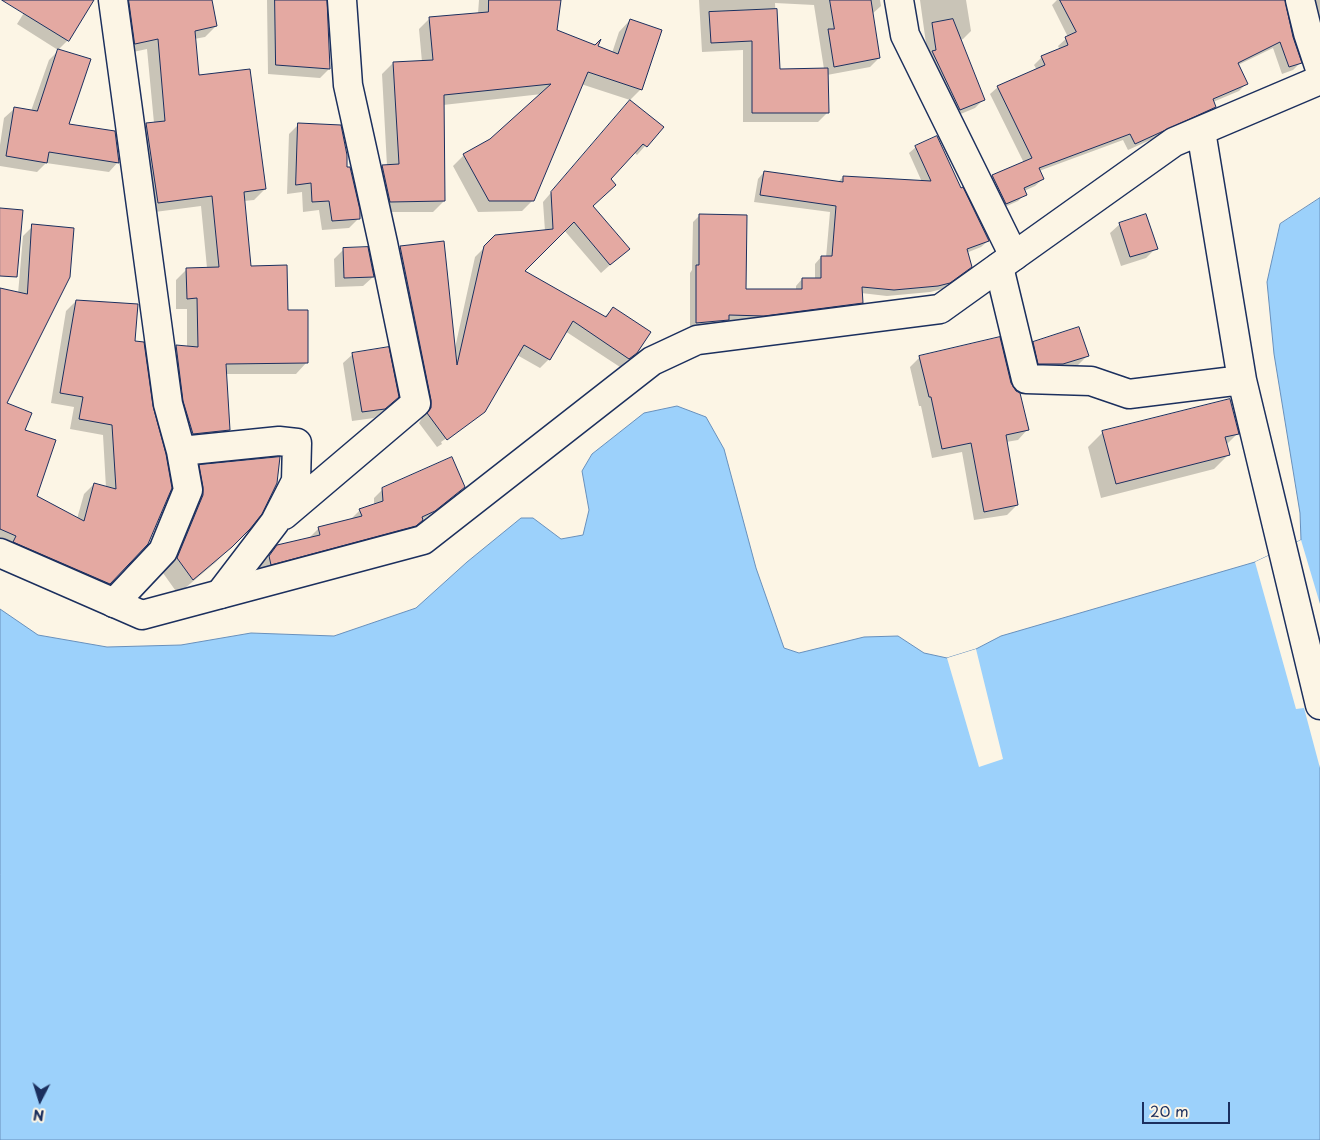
<!DOCTYPE html>
<html>
<head>
<meta charset="utf-8">
<style>
	body { margin:0 }
	#map { position:relative; width:1320px; height:1140px; overflow:hidden; background:#fcf5e5; font-family:"Playpen Sans",sans-serif }
	canvas { display:block }
	.north { position:absolute; left:15px; top:1075px; width:50px; height:50px; -webkit-text-stroke:4px #fcf5e5; paint-order:stroke; rotate:185deg; font-size:14px; font-weight:700; line-height:20px; text-align:center; color:#1b2f5e }
	.north::after { content:''; display:block; margin:auto; width:18px; height:22px; background:#1b2f5e; clip-path:polygon(50% 0,100% 100%,50% 72%,0 100%) }
	.scale { position:absolute; left:1142px; top:1102px; width:88px; height:22px; box-sizing:border-box; border:2px solid #1b2f5e; border-top:0; padding-left:6px; font-size:15px; line-height:18px; white-space:nowrap; color:#1b2f5e; -webkit-text-stroke:4px #fcf5e5; paint-order:stroke }
</style>
</head>
<body>
<div id="map">
<canvas width="1320" height="1140"></canvas>
<div class="north">N</div>
<div class="scale">20 m</div>
</div>
<script>
const c = document.querySelector('canvas').getContext('2d');
c.lineJoin = 'round';
function fillPath(path, color) {
  c.fillStyle = color;
  c.fill(path, 'evenodd');
}
function trace(path, color, width, dash) {
  c.strokeStyle = color;
  c.lineWidth = width;
  c.lineCap = dash ? 'butt' : 'round';
  c.setLineDash(dash || []);
  c.stroke(path);
}
const water = new Path2D(`
	M1320 198V1140H0V609L38 635 107 647 181 645 251 633 334 636 416 608 467 562 521 518H533L561 539 583 535 589 510 582 471 592 454 644 413 677 406 706 417 724 449 756 568 784 648 799 653 864 637 898 636 924 653 947 658 976 649 1001 636 1255 562 1301 540 1300 513 1274 354 1267 282 1280 224Z`);
fillPath(water, '#9cd1fb');
trace(water, '#6890bc', 1);
fillPath(new Path2D(`
	M1301 540 1320 604V768L1304 708 1296 709 1255 562Z
	M976 649 1003 759 979 767 947 658Z`), '#fcf5e5');
fillPath(new Path2D(`
	M32 0H77L68 40 58 50 17 24Z
	M142 0H211L216 26 205 37 194 39 198 76 265 189 254 200 244 201 250 267 287 311 307 362 296 374H226L229 430 218 441 182 445 165 357 176 346 187 347V309H176V280L187 269 207 268 201 206 147 213 135 135 146 124 154 123 147 49 124 54 118 14 130 3Z
	M267 0H325L329 69 320 78 268 74Z
	M479 0H560L556 30 612 53 619 32 630 20 641 89 630 100 581 84 533 200 522 211 478 212 453 166 464 155 491 140 542 94 443 105 444 201 433 212H379L371 177 382 166H387L382 74 393 63 422 62 419 29 430 18 478 14Z
	M699 0H880L881 6 872 14 879 58 870 67 827 75V113L818 122H743V50L702 52ZM775 3 814 5 824 69 779 70Z
	M920 0H966L971 31 963 39 960 40 983 100 975 108 951 118 928 58Z
	M1057 0H1284L1300 63 1293 70 1282 74 1273 48 1238 65 1246 84 1239 91 1213 102 1215 107 1208 114 1128 150 1123 140 1039 171 1043 179 1035 186 1024 191 1025 194 1018 201 998 210 985 183 992 176 1024 163 990 94 998 87 1037 70 1034 65 1042 57 1060 50 1058 46 1068 37 1052 5Z
	M1306 0H1320V47Z
	M59 50 68 125 118 162 109 172 46 163 37 172 0 166V145L4 118 14 109 31 111 49 60Z
	M630 101 662 127 637 155 634 152 609 179 592 206 619 257 601 273 564 230 523 271 604 317 613 309 636 352 620 367 565 331 549 359 540 368 517 355 479 415 441 442 442 444 437 447 419 423 422 418 423 409 391 256 400 247 443 242 455 348 475 257 495 237 545 231 543 202Z
	M299 124 346 168 359 218 349 228 322 230 319 210 303 212 302 192 287 194 289 134Z
	M916 147 960 189 988 241 981 247 966 253 970 267 963 274 942 289 930 292 887 296 861 293V303L855 309 756 322 726 321 721 326 690 329V273L692 270 693 222 700 215 745 290 796 291V286L802 279H815V264L821 257 826 258 830 212 754 202 758 179 764 172 838 182 843 177 922 182 909 153Z
	M1120 224 1156 248 1146 258 1121 266 1110 233Z
	M33 226 72 229 5 404 24 431 35 496 77 519 84 494 94 484 106 488 103 435 70 429 74 407 51 403 66 311 76 301 136 305 109 583 99 593 0 543V289L18 294 23 236Z
	M344 249 373 277 363 286 335 287 334 259Z
	M1034 343 1087 356 1078 365 1052 374 1029 373 1024 353Z
	M353 354 388 407 374 418 352 421 343 363Z
	M920 357 1010 383 1015 392 1027 430 1018 440 1006 442 1017 505 1007 515 974 520 962 452 932 458 921 406H919L910 367Z
	M1103 432 1237 434 1226 445 1229 454 1214 469 1101 498 1088 447Z
	M200 466 249 528 216 562 178 594 163 573 189 511 185 481Z
	M464 487 454 496 420 522 412 529 262 573 260 566 278 546 310 539V537L319 528 351 519 360 510 374 506V498L383 489Z`), '#0003');
const building = new Path2D(`
	M2 0H94L69 41Z
	M129 0H212L217 26 195 31 199 75 250 69 266 189 244 192 251 266 287 265 288 310H308V363L226 364 230 430 193 434 183 401 176 345 198 347 197 298 187 299 186 268 219 267 212 196 158 203 146 123 165 121 158 39 135 44Z
	M275 0H327L330 69 276 65Z
	M489 0H561L557 30 595 45 601 39 598 46 618 54 630 19 662 30 642 90 588 72 534 201H489L463 154 490 139 551 84 444 95 445 201 390 202 382 165 399 164 393 62 433 60 429 17 488 12Z
	M830 0H871L880 58 834 67 828 29H834Z
	M1060 0H1285L1293 37 1302 63 1289 67 1280 42 1238 63 1248 84 1213 99 1216 107 1135 144 1130 134 1039 168 1044 179 1024 188 1027 195 1006 204 992 175 1032 158 997 86 1045 65 1041 56 1068 45 1065 37 1076 32Z
	M777 9 780 69 828 68 829 113H752V41L711 43 709 12Z
	M953 19 985 100 960 110 932 51 936 50 932 23Z
	M58 49 91 59 69 124 115 131 119 163 49 152 47 163 6 156 14 107 37 111Z
	M630 100 664 127 647 147 643 144 611 179 616 185 593 206 630 249 610 265 574 222 525 271 606 317 613 307 651 332 637 353 629 359 573 321 550 360 524 345 485 412 447 440 427 413 431 408V400L400 246 444 241 457 365 484 246 495 235 553 229 551 192Z
	M298 123 341 125 347 155V167H350L360 210V219L332 221 329 201 312 202 311 183 296 185Z
	M937 136 961 188 963 187 989 241 967 249 972 267 950 283 938 286 894 290 862 287 863 303 764 316 729 315V320L696 323V265H699V214L747 215 746 289H802V278H821V256H832L836 206 760 195 764 171 843 182V176L931 181 915 146Z
	M0 208 23 210 17 277 0 276Z
	M1146 214 1158 249 1130 257 1119 223Z
	M32 224 74 228 70 277 7 403 32 413 25 430 56 440 37 496 84 521 94 483 116 489 112 425 79 419 83 397 60 393 76 300 138 304 135 341 144 342 153 406 166 454 172 488 148 544 110 584 13 542 16 536 0 529V288L27 294Z
	M368 247 374 277 344 278 343 248Z
	M1079 327 1089 356 1063 364H1038L1033 342Z
	M1000 337 1011 383 1016 391 1020 393 1029 430 1006 435 1018 505 984 512 971 443 942 449 931 397H929L919 356Z
	M389 347 399 397 385 409 362 412 352 353Z
	M1230 399 1239 434 1225 437 1230 455 1116 484 1102 431Z
	M280 457 277 483 262 514 250 529 232 547 193 580 177 558 203 495V487L199 465Z
	M452 457 465 487 435 511 422 517 423 520 416 526 271 565 269 556 277 545 320 535 318 527 362 516 359 509 383 501 382 488Z`);
fillPath(building, '#e4a9a2');
trace(building, '#1b2f5e', 1);
const street = new Path2D(`
	M113 0 168 404 181 451 279 441 297 443 296 481 275 522 220 594
	M1300 0 1308 33 1320 69
	M1014 256 1174 142 1320 80
	M999 267 1026 379 1091 381 1129 394 1242 380 1201 131
	M1242 380 1320 705
	M284 515 416 403 383 243 348 85 342 0
	M114 603 163 551 188 490 181 451`);
const secondary = new Path2D(`
	M0 553 142 615 423 540 652 361 697 340 940 309 1014 256 905 35 899 0`);
trace(street, '#1b2f5e', 31);
trace(secondary, '#1b2f5e', 31);
trace(street, '#fcf5e5', 28);
trace(secondary, '#fcf5e5', 28);
</script>
</body>
</html>
